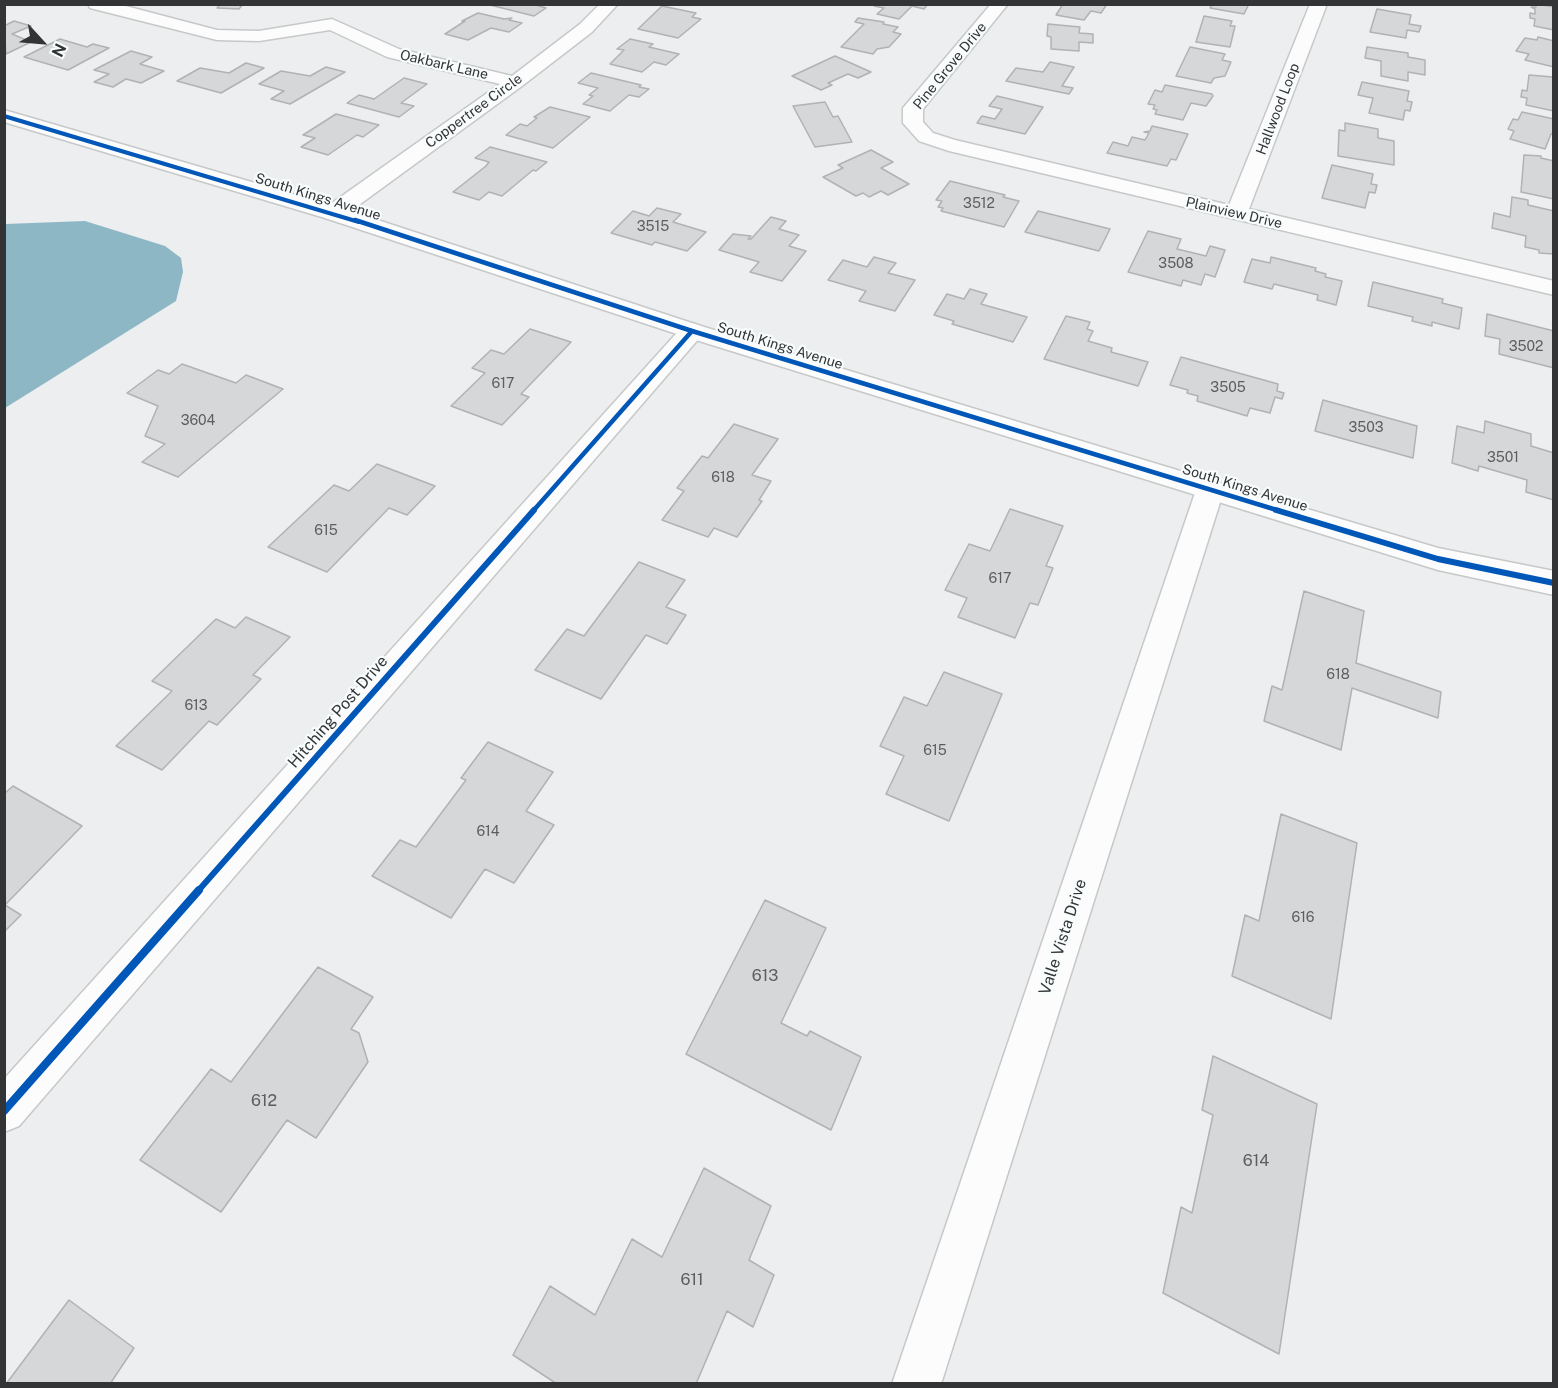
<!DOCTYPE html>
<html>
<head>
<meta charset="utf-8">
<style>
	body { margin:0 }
	#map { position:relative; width:1558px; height:1388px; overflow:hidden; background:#eceeef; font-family:"Public Sans",sans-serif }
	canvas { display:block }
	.frame { position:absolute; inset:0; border:6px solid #333435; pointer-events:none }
	.north { position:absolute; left:12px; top:12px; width:60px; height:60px; -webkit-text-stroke:4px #f8fcfd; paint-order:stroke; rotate:116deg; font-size:16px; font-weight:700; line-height:24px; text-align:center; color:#333435 }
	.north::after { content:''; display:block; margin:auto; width:21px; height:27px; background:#333435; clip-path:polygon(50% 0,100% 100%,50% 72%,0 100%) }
</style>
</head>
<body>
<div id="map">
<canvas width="1558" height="1388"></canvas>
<div class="frame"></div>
<div class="north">N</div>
</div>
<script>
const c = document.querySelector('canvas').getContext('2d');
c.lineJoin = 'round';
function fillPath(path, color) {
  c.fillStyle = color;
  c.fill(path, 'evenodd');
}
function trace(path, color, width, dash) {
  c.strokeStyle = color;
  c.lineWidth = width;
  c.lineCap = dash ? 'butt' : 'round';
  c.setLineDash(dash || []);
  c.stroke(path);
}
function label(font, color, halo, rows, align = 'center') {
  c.font = font + ' "Public Sans",sans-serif';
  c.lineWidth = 4.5;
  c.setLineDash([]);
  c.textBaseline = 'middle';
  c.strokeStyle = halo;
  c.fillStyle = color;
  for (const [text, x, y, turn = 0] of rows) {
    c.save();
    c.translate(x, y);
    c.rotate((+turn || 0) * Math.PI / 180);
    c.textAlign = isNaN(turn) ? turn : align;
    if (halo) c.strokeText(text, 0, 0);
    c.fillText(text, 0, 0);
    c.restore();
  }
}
fillPath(new Path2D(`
	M85 221 165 246 181 258 183 272 176 301 5 408V224Z`), '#8eb7c6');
const building = new Path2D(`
	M221 4H243L239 9 217 8Z
	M486 4H532L546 8 534 16Z
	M875 4H928L924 9 912 6 899 19 877 14 884 8 874 6Z
	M1063 4H1107L1101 13 1091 11 1084 20 1056 15Z
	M1212 4H1249L1244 14 1210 8Z
	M1536 4 1554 7V30L1534 26 1535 19 1530 18V13L1535 14V9L1531 7H1536Z
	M662 6 696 13 692 17 701 19 678 38 638 29Z
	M1377 9 1411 15 1409 24 1421 26 1419 32 1407 30 1406 38 1370 32Z
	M478 13 504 19 512 18 509 20 522 23 509 32 491 28 468 40 445 34 465 21H462Z
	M1204 16 1232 21 1230 26H1235L1230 47 1196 42Z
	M858 18 884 22 883 24 898 27 893 32 901 34 889 47 877 49 873 54 841 47 864 24 855 22Z
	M14 21 31 26 12 34 31 42 6 54 4 26Z
	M1048 24 1080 27 1079 33 1093 34V43L1079 42V51L1051 49V37L1047 36Z
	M1538 37 1554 41V67L1525 60 1529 54 1516 51 1525 38 1537 40Z
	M60 39 87 47 93 44 109 48 68 70 24 57Z
	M630 39 653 44 649 47 679 54 666 65 654 62 642 72 610 64 624 50 617 49Z
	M1190 47 1225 54 1222 60 1231 62 1225 76 1214 78 1211 83 1176 76Z
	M1367 47 1408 53V57L1425 60V75L1408 72V81L1381 76V61L1365 58Z
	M131 51 152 57 140 64 164 71 141 83 126 79 113 87 94 82 109 74 94 70Z
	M835 56 871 72 858 78 848 74 828 83 832 85 821 90 792 76Z
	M1050 62 1074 67 1062 86 1073 88 1069 94 1006 81 1016 68 1043 72Z
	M246 63 264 68 221 93 177 81 200 68 229 73Z
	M326 67 345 72 290 104 271 99 284 91 259 84 281 71 310 76Z
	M591 73 641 85 639 87 649 89 639 97 629 95 610 111 583 104 593 96 589 95 598 88 578 83Z
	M1529 75 1553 77 1554 111 1526 105 1527 98 1521 97 1522 90 1527 91Z
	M404 78 427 84 401 103 414 106 399 117 347 103 359 95 374 99Z
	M1362 82 1409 91 1407 101 1412 102 1410 111 1405 110 1403 120 1369 113 1373 98 1358 95Z
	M1165 85 1212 94 1213 96 1206 106 1191 103 1183 120 1155 114 1157 110 1153 109 1155 105 1148 104 1155 90 1162 92Z
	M997 96 1043 107 1025 134 977 123 982 116 995 119 1002 109 989 106Z
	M825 102 833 117 838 116 852 142 815 147 793 106Z
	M550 107 590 117 553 148 506 135 520 124 527 126 537 118 534 117Z
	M1522 112 1554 119V134H1551L1545 149 1510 139 1514 131 1508 129 1513 119 1518 120Z
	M336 114 379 125 363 137 357 135 328 155 301 147 315 138 303 135Z
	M1345 123 1378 129V138L1394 141V165L1338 156 1339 130 1345 131Z
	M1152 126 1188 134 1176 160 1171 159 1167 166 1107 153 1113 142 1128 146 1132 137 1145 140 1149 133 1144 132 1150 131Z
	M490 147 547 162 536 171 533 170 502 196 489 192 479 200 453 192 486 166 489 162 475 158Z
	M871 150 893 162 881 168 909 184 888 195 881 191 869 197 863 193 856 196 823 177 843 168 838 165Z
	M1524 155 1541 156V158L1554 161V199L1521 192Z
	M1332 165 1373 174 1371 184 1377 185 1375 193 1369 192 1365 208 1322 198Z
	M950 181 1005 195 1003 197 1019 201 1004 227 941 211 943 208 938 207 942 201 936 200Z
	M1512 197 1528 200V205L1554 211V254L1539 253V250L1525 247 1526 236 1492 228 1494 213 1510 217Z
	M657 208 681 214 673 222 706 232 687 251 655 242 652 245 611 233 633 211 649 216Z
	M1038 211 1110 229 1099 251 1025 232Z
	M771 217 786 221 779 229 799 235 789 246 806 251 782 281 750 272 759 262 719 250 733 234 751 236 748 239H751Z
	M1148 231 1181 239 1177 249 1206 256 1210 246 1225 250 1215 277 1205 274 1201 285 1183 280 1181 286 1128 272Z
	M874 257 896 263 888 273 915 280 895 311 859 301 866 291 828 280 843 260 867 267Z
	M1271 257 1316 268 1315 271 1326 274 1325 277 1342 281 1336 305 1317 300 1318 295 1274 284 1272 289 1244 282 1252 259 1270 263Z
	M1373 282 1443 299 1442 303 1462 308 1459 329 1432 322V326L1412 321 1413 317 1368 306Z
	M970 289 987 294 981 304 1027 317 1013 342 952 324 954 321 934 315 947 294 964 299Z
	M1487 314 1554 331V368L1499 354 1500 339 1485 336Z
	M1066 316 1090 322 1087 329 1093 331 1088 341 1112 348 1111 352 1148 362 1138 386 1044 359Z
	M530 329 571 342 521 394 529 397 502 425 451 406 485 373 472 368 491 350 504 354Z
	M1181 357 1278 384 1277 391 1284 393 1282 399 1275 397 1270 413 1250 408 1247 416 1197 401 1198 396 1187 393 1188 390 1170 385Z
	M182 364 236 383 246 375 283 389 178 477 142 462 165 444 145 436 158 406 127 393 158 370 169 374Z
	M1323 400 1417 426 1413 458 1315 431Z
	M1485 421 1531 434V446L1554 453V500L1526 492 1527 480 1479 466 1478 471 1452 463 1457 426 1484 433Z
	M734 424 778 439 752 475 771 481 759 500 762 501 737 537 714 528 708 537 662 520 684 491 677 488 702 456 708 458Z
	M377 464 435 486 407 515 389 508 327 572 268 547 334 485 349 491Z
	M1010 509 1063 526 1046 566 1053 568 1038 605 1030 603 1015 638 958 617 967 598 945 590 969 544 990 551Z
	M639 562 685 580 666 607 686 615 667 644 646 635 601 699 535 670 567 629 584 636Z
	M1304 591 1364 611 1356 663 1441 692 1438 718 1352 688 1341 750 1264 721 1272 686 1282 690Z
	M246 617 290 637 253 675 261 679 217 725 209 721 162 770 116 746 172 691 152 681 216 619 235 628Z
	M944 672 1002 694 949 821 886 794 904 756 880 746 904 697 927 706Z
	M488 742 553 772 526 811 554 825 514 883 485 869 451 918 372 876 400 840 416 847 466 780 461 778Z
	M13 786 82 826 5 905 21 915 4 932V794Z
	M1281 814 1357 843 1331 1019 1232 976 1245 915 1259 921Z
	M765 900 826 928 781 1023 807 1036 810 1031 861 1057 831 1130 686 1054Z
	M318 967 373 997 351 1029 359 1033 368 1062 316 1138 287 1120 221 1212 140 1160 211 1069 231 1082Z
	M1213 1056 1317 1104 1279 1354 1163 1293 1181 1207 1192 1213 1213 1115 1202 1110Z
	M704 1168 771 1206 749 1260 774 1275 753 1327 727 1311 696 1384H557L513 1355 550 1286 595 1315 632 1239 662 1257Z
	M69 1300 134 1348 110 1384H6Z`);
fillPath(building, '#d6d7d8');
trace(building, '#b1b2b2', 1.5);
const street = new Path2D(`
	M88 4H118L217 30 259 31 332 19 399 49 512 76 580 24 600 4H618L592 32 522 86 341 218 333 220 325 218 322 213 325 208 500 84 387 57 330 30 259 41 217 40 90 8Z
	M991 4H1008L923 109V122L933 133 955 140 1229 205 1310 4H1327L1249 209 1554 281V295L949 151 919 141 903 123V108Z
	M692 323 701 326 704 331 701 336 19 1126 4 1132V1079L683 326Z
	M1210 480 1220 483 1224 490 941 1384H892L1196 490 1200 483Z`);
const secondary = new Path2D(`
	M4 110 341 208 701 326 1220 483 1438 548 1554 571V595L1438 570 683 336 325 218 4 122Z`);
trace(street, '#c7c8c8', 3);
trace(secondary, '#c7c8c8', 3);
fillPath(street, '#fcfcfd');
fillPath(secondary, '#fcfcfd');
trace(new Path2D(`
	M4 116 359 222`), '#0057b8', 4);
trace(new Path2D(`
	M355 220 692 331 1280 511
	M533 511 692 331`), '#0057b8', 4.5);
trace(new Path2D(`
	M1276 510 1438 559 1554 583
	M198 891 534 510`), '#0057b8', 6);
trace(new Path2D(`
	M4 1111 199 890`), '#0057b8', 8);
label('14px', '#333435', '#f8fcfd', [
	["Oakbark Lane",444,65,13],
	["Pine Grove Drive",950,66,-51],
	["Hallwood Loop",1278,109,-69],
	["Coppertree Circle",474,111,-36],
	["South Kings Avenue",318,197,17],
	["Plainview Drive",1234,213,13],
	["South Kings Avenue",780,346,17],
	["South Kings Avenue",1245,488,17]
]);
label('14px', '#5c5d5e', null, [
	["3512",979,204],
	["3515",653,227],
	["3508",1176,264],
	["3502",1526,347],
	["617",503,384],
	["3505",1228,388],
	["3604",198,421],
	["3503",1366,428],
	["3501",1503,458],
	["618",723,478],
	["615",326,531],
	["617",1000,579],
	["618",1338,675],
	["613",196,706],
	["615",935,751],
	["614",488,832],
	["616",1303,918]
]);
label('16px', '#333435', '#f8fcfd', [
	["Hitching Post Drive",338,712,-49],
	["Valle Vista Drive",1063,937,-72]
]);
label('16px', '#5c5d5e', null, [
	["613",765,976],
	["612",264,1101],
	["614",1256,1161],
	["611",692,1280]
]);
</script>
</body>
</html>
